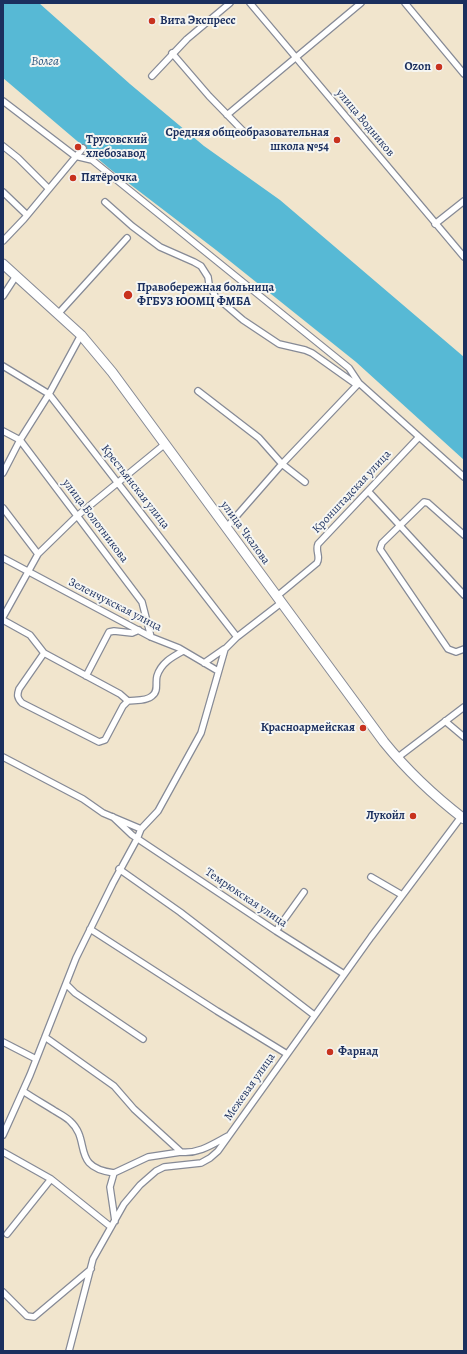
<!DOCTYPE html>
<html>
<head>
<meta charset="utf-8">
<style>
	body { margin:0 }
	#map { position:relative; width:467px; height:1354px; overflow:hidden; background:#f1e5cd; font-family:Alegreya,serif }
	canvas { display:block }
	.frame { position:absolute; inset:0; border:4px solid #1b2f5e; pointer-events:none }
</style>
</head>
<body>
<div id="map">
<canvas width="467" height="1354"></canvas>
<div class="frame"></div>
</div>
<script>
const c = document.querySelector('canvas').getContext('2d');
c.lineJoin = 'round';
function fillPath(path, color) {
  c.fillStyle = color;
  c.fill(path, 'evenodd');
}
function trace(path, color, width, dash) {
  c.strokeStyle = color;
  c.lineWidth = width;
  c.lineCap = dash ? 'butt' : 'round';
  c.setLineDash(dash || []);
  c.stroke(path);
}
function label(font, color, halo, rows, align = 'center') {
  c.font = font + ' Alegreya,serif';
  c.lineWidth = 4;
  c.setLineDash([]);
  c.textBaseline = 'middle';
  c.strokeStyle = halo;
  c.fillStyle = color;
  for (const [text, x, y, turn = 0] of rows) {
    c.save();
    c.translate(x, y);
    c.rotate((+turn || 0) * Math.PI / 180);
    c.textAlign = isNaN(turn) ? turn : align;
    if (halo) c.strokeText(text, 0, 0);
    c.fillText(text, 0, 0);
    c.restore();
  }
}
fillPath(new Path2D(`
	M3 3H39L130 84 204 146 280 200 464 357V460L356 362 216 250 110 169 3 78Z`), '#57b9d5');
const minor = new Path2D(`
	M250 3 464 257
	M405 3 464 74
	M172 53 209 96 245 133
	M152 76 187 39 230 3
	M3 101 75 156 92 160 349 368 359 383 464 477
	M227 115 361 3
	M3 146 18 158 49 189
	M3 192 27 215
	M105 202 132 226 160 247 194 262 201 266 208 277 209 284 215 296 243 320 279 344 305 350 312 353 357 385
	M435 224 464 201
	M3 241 24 219 83 148
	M3 296 16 276
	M58 314 127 238
	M3 366 49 394 237 637
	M198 391 259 438 282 464 305 482
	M3 431 20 440 142 602 151 637
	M3 473 20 440 49 394 81 335
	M368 491 464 595
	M3 508 38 554
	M226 528 282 464 359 383
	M464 535 428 503 424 502 382 543 380 549 448 649 456 652 464 649
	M3 558 151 637 179 648 218 671
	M276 597 317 563C321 557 315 551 318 544L419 437
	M3 617 38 554 77 516 165 444
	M3 620 30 635 44 653 120 694 128 701
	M44 653 19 689C17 695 17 698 22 703L99 742 105 740 123 706 128 701C135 700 147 701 152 696 159 691 155 683 157 676 161 663 172 657 183 651
	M204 663 224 649
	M86 676 109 632 114 631 132 633 139 630
	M445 721 464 737
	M3 757 83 799 103 813 141 829
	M397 758 464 707
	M113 817 132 835 276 931 344 974
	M119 869 180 912 314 1015
	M371 877 402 895
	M90 929 217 1011 287 1054
	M276 931 304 892
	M66 984 75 993 143 1039
	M45 1037 114 1086 134 1109 181 1152C199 1154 213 1144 228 1136
	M3 1042 36 1059
	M23 1091C33 1098 44 1104 55 1111 60 1114 66 1117 70 1121 92 1141 70 1167 114 1173L110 1187 115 1221
	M3 1135 30 1075 76 958 113 883 137 839 141 829 158 811 201 733 225 649 237 637 281 603
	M3 1152 51 1179 111 1227
	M114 1173 148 1157 181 1152
	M7 1234 51 1179
	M3 1292 27 1316 34 1317 91 1269
	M69 1351 93 1259 124 1204 140 1185 156 1171 164 1167 201 1163 210 1158 218 1151 371 937 461 817`);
const primary = new Path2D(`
	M3 264 81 335 112 372 384 742C409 773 433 795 464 819`);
trace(minor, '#868a96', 8);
trace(primary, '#868a96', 11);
trace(minor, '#fff', 5.5);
trace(primary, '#fff', 9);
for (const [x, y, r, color] of [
	[152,21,4,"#c8321e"],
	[439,67,4,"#c8321e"],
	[337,140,4,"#c8321e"],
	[78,147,4,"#c8321e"],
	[73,178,4,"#c8321e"],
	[128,295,5,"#c8321e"],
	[363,728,4,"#c8321e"],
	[413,816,4,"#c8321e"],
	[330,1052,4,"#c8321e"]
]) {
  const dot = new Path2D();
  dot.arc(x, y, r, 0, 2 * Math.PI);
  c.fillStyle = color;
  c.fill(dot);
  trace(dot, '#f6f6f2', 1.5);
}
label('bold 12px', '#1b2f5e', '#f6f6f2', [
	["Вита Экспресс",160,21],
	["Ozon",431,67,"right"],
	["Средняя общеобразовательная",329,133,"right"],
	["школа №54",329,147,"right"],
	["Трусовский",86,140],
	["хлебозавод",86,154],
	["Пятёрочка",81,178],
	["Правобережная больница",137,288],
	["ФГБУЗ ЮОМЦ ФМБА",137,302],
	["Красноармейская",355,728,"right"],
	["Лукойл",405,816,"right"],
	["Фарнад",338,1052]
], 'left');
label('12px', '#1b2f5e', '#f6f6f2', [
	["улица Водников",365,123,50],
	["Крестьянская улица",135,487,52],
	["Кронштадская улица",352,492,-47],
	["улица Болотникова",95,521,53],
	["улица Чкалова",245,533,54],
	["Зеленчукская улица",115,605,27],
	["Темрюкская улица",246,898,34],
	["Межевая улица",250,1087,-55]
]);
label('italic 13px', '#2d5882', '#f6f6f2', [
	["Волга",45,62]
]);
</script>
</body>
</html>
